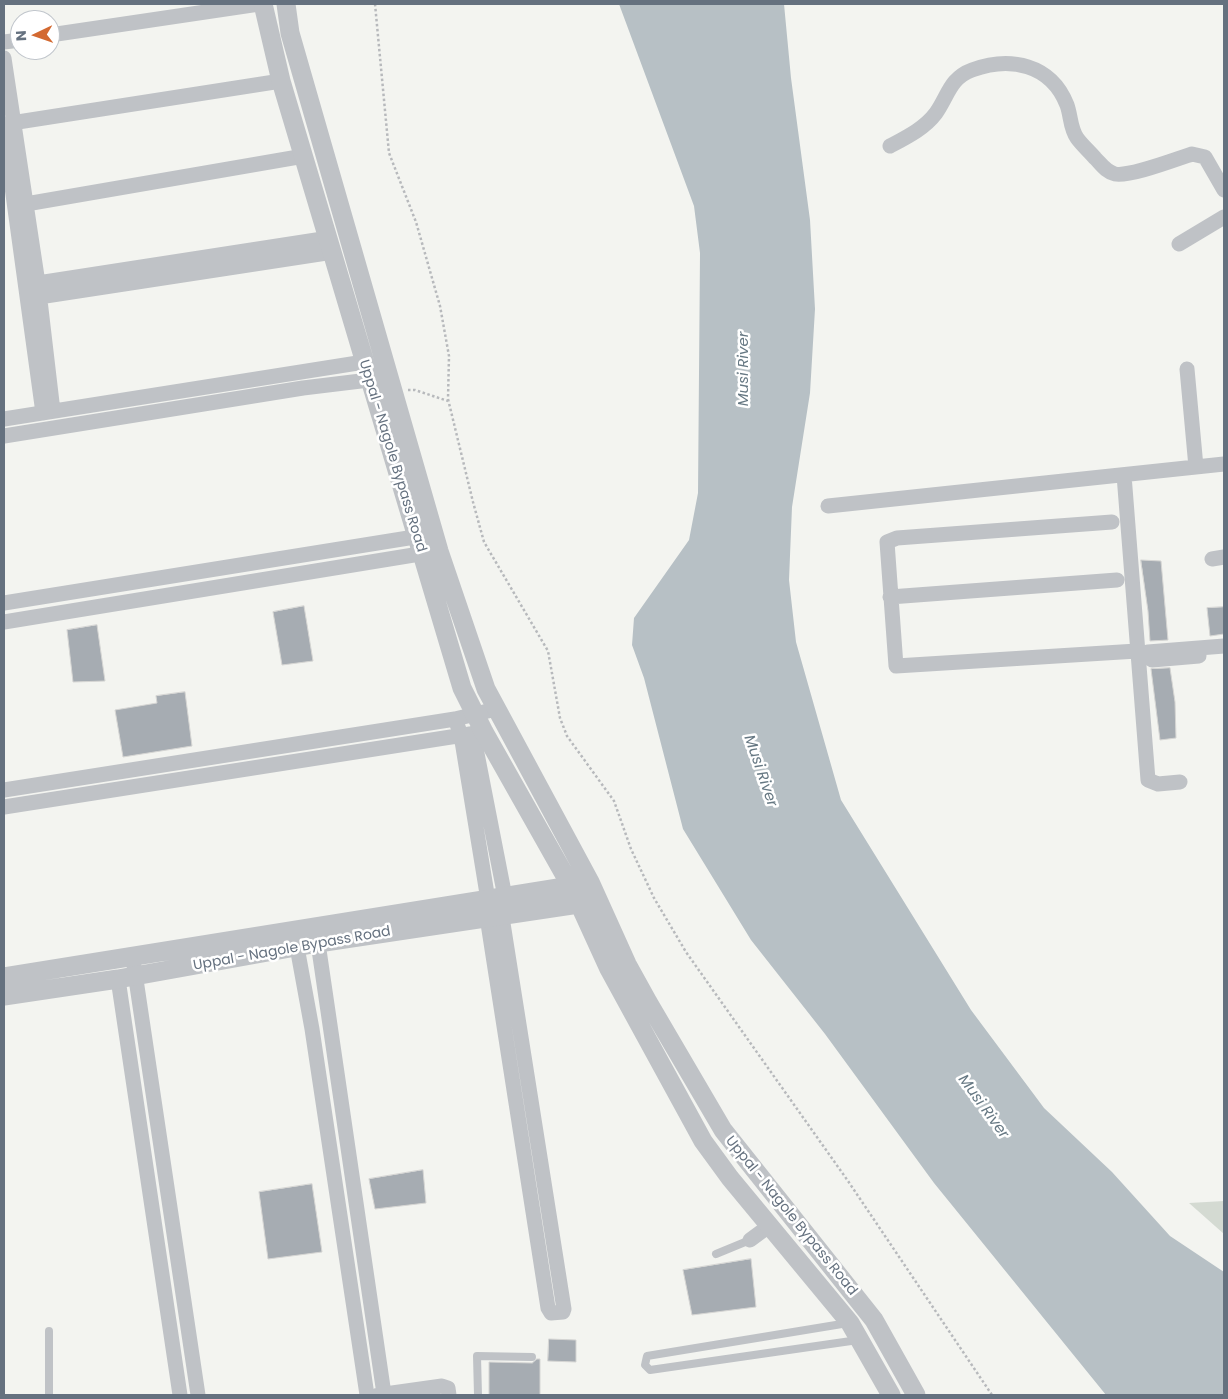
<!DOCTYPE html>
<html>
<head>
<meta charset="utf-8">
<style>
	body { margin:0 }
	#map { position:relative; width:1228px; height:1399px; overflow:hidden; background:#f3f4f0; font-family:Poppins,sans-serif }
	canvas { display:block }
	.frame { position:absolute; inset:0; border:5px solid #65717f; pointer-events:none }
	.north { position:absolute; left:10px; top:10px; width:50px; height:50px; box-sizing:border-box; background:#fff; border:1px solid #c1c6cc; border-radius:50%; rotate:267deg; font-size:14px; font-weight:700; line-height:20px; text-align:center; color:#65717f }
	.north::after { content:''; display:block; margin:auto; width:18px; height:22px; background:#d36931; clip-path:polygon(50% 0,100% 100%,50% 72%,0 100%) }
</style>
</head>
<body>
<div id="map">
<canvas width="1228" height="1399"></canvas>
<div class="frame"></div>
<div class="north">N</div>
</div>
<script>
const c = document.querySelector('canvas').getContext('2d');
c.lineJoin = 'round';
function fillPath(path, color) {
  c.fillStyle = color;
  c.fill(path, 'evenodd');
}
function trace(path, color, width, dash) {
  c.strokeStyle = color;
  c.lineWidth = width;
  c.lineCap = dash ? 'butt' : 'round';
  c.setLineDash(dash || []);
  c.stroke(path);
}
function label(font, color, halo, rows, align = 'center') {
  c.font = font + ' Poppins,sans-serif';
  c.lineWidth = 5;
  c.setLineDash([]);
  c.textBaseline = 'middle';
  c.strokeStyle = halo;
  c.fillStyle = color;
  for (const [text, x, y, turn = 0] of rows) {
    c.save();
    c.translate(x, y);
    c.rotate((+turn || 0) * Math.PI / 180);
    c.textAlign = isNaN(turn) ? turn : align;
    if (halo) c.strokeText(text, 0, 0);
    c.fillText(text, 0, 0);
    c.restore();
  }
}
fillPath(new Path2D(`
	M1224 1201V1234L1189 1203Z`), '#d4dad2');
fillPath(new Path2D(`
	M619 4H784L791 78 810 220 815 309 810 393 792 507 789 580 796 642 841 800 971 1010 1044 1108 1112 1172 1170 1236 1224 1272V1395H1106L934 1183 825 1034 751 940 683 829 644 678 632 645 634 618 689 540 698 493 700 253 694 206Z`), '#b7c0c5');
const building = new Path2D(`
	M1141 560 1161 561 1168 640 1150 641 1148 611Z
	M304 606 313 661 282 665 273 612Z
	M1224 607V634L1210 636 1207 608Z
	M97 625 105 681 73 682 67 630Z
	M1170 668 1175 702 1176 738 1160 740 1151 669Z
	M185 692 192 746 123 757 115 710 157 703 156 696Z
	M423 1170 426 1203 375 1209 369 1179Z
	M312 1184 322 1252 268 1259 259 1192Z
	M751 1259 756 1307 692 1315 683 1270Z
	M549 1339 576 1340V1362L548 1361Z
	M537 1359H540V1395H489V1362L532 1363Z`);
fillPath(building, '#a6acb2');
trace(building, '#d5d5d3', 1);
trace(new Path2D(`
	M375 4 389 153 416 222 440 306 449 356 448 399 473 502 484 542 548 651 560 718 567 736 614 801 631 849 654 898 686 952 848 1181 992 1395
	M408 390H415L448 401`), '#b7b9bc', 2.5, [2.5, 2.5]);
trace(new Path2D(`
	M716 1254 750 1240
	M848 1323 647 1356 645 1365 650 1370 858 1340
	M49 1331V1395
	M478 1395 477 1356 532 1357`), '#bfc2c6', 8);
trace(new Path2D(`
	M50 35 259 4
	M4 42 20 40
	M4 58 38 283 53 411
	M5 124 281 81
	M4 129 43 413
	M890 146C907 137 925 128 936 113 948 96 950 78 972 70 1010 56 1051 64 1067 105 1071 116 1070 128 1077 138 1082 145 1089 151 1095 158 1101 164 1106 172 1115 174 1130 177 1176 159 1192 154L1205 157 1224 190
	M26 204 304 156
	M1179 244 1224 217
	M38 283 329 238
	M39 297 333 252
	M1187 369 1196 467
	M4 419 364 362
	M4 436 303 388 369 380
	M1124 475 1148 780 1158 784 1180 782
	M828 506 1224 464
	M1112 522 897 538 887 542 896 666 1137 651
	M1212 559 1224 557
	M890 597 1117 580
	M4 603 427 535
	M4 622 432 552
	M1139 657 1148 652 1224 646
	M1152 660 1199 656
	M455 719 461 735 488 900 487 917 548 1308 551 1313 563 1312 564 1309 502 917 505 897 473 733
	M4 790 455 719 496 709
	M4 807 470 734
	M318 943 384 1394
	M297 947 312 1029 367 1395
	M134 966 198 1395
	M118 979 180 1395
	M750 1240 769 1226
	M378 1395 442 1386 448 1388 449 1395`), '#bfc2c6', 15);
trace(new Path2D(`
	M263 4 281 81 462 688 484 732 572 888 609 969 703 1141 730 1178 850 1323 891 1395
	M286 4 290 33 439 551 486 689 590 882 627 964 648 1002 723 1130 874 1320 916 1395
	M4 977 583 884
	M4 996 118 979 318 943 592 902`), '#bfc2c6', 19);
label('14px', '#65717f', '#fff', [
	["Uppal - Nagole Bypass Road",392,456,73],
	["Uppal - Nagole Bypass Road",292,949,-10],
	["Uppal - Nagole Bypass Road",791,1216,51]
]);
label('italic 15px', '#667883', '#fff', [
	["Musi River",744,369,-90],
	["Musi River",760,771,71],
	["Musi River",983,1107,54]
]);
</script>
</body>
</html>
